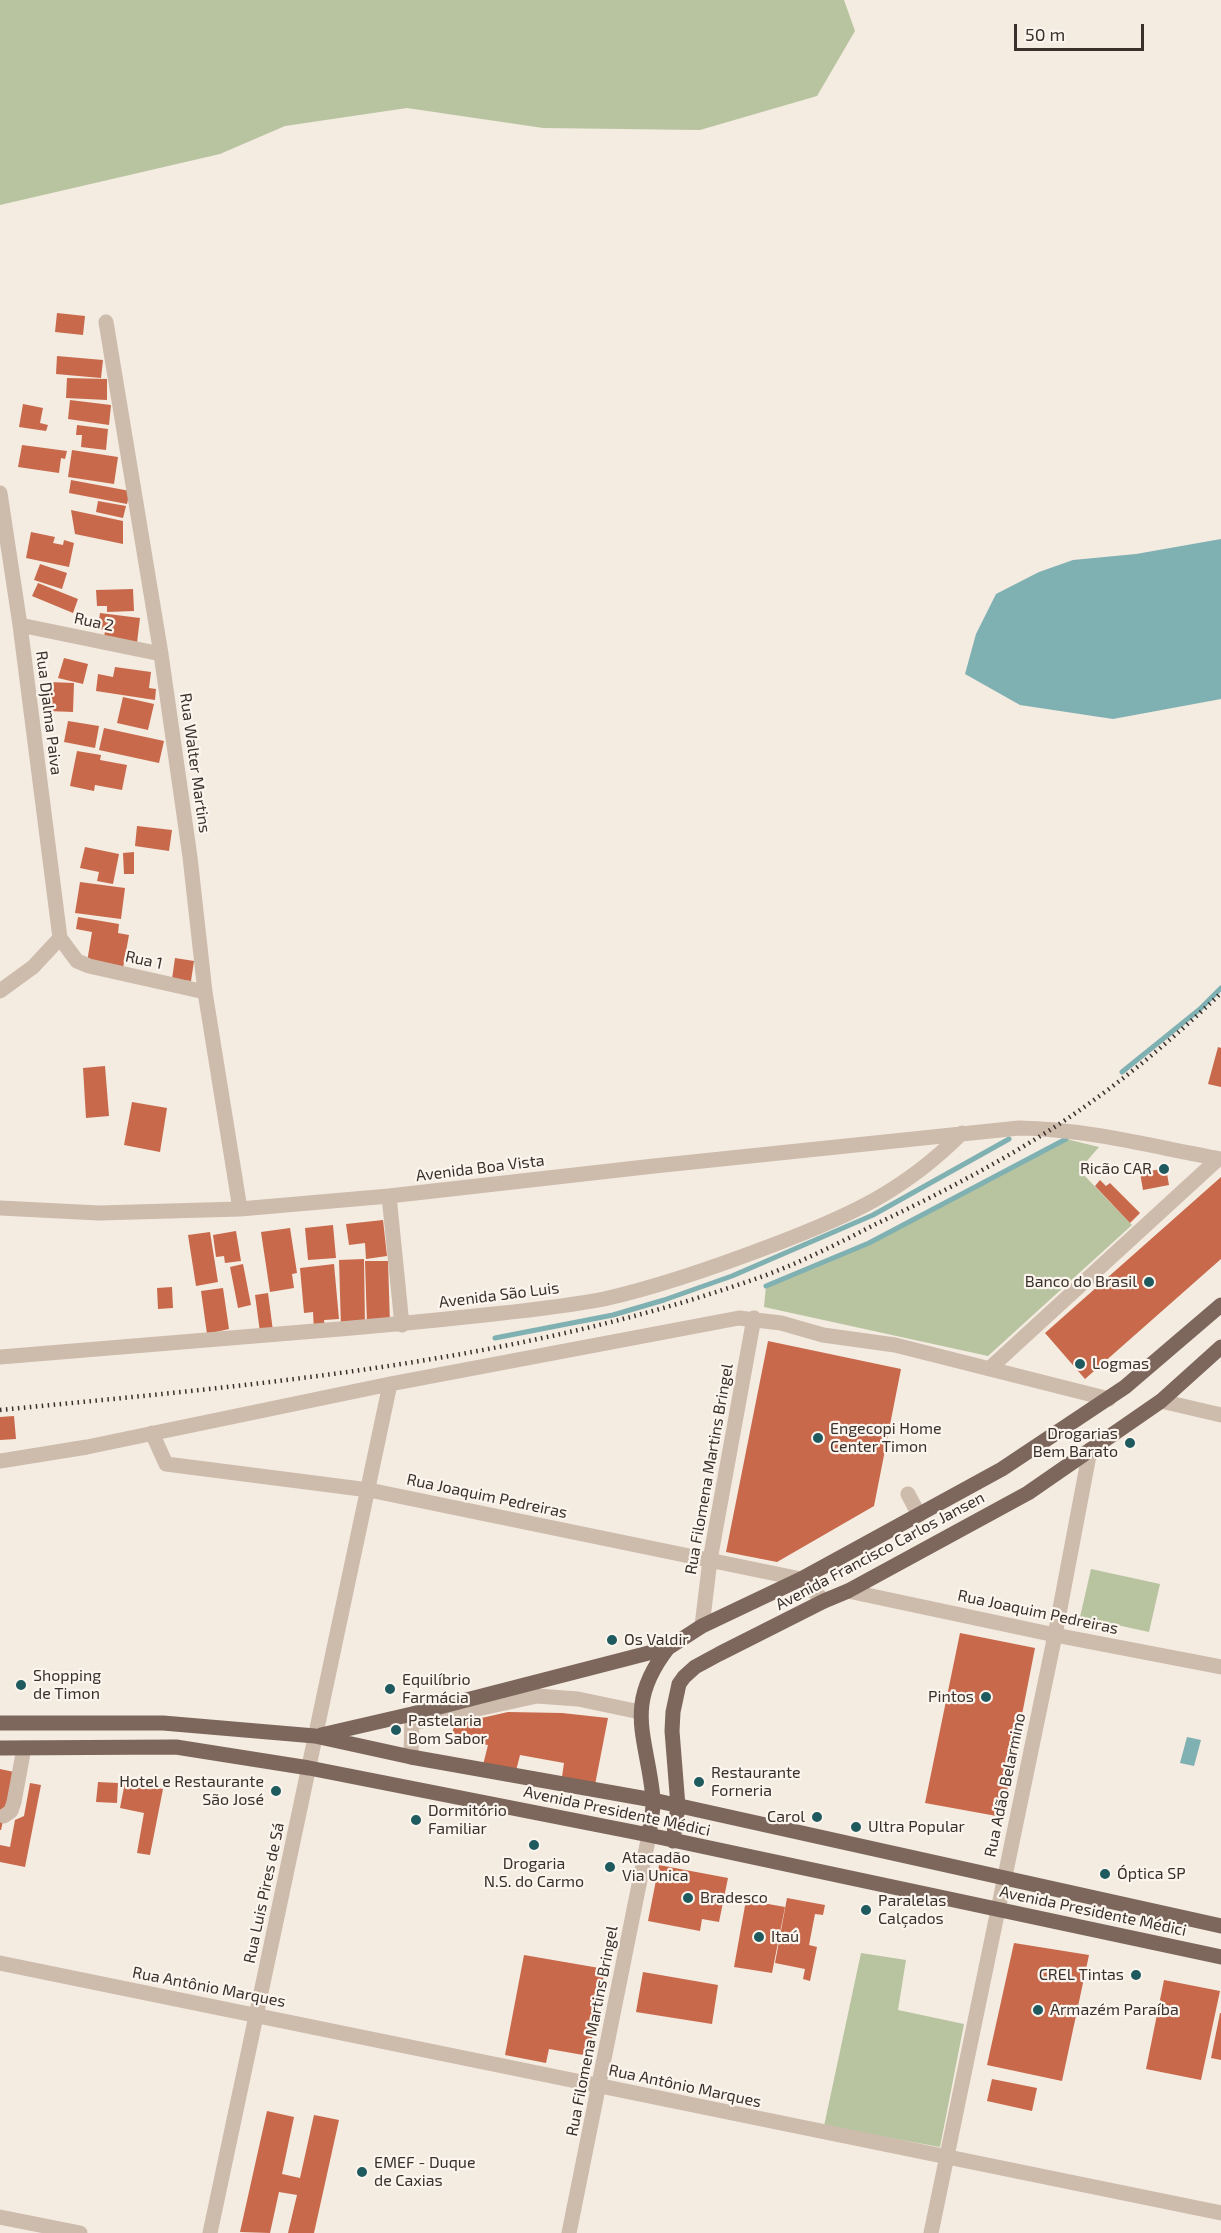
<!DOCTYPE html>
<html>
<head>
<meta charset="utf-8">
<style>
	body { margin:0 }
	#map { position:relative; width:1221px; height:2233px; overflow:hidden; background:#f4ebe1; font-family:"Exo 2",sans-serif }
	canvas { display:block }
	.scale { position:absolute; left:1014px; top:24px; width:130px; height:27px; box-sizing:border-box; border:3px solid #3b302b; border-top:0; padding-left:8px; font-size:18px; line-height:21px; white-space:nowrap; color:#3b302b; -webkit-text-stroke:4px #fbf5ee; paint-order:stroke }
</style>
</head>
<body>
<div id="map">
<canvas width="1221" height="2233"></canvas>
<div class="scale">50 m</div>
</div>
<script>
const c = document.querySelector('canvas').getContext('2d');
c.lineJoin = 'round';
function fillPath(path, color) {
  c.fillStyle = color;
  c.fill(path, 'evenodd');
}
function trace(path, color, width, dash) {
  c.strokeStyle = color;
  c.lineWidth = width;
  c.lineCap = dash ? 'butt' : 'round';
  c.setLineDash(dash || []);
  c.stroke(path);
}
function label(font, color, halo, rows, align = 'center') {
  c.font = font + ' "Exo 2",sans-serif';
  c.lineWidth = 4.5;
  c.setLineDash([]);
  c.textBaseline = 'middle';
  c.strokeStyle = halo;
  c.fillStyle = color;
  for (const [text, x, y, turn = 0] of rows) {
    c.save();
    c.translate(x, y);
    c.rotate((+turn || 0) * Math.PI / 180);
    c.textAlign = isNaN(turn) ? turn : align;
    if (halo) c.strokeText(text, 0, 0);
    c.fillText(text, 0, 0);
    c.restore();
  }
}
fillPath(new Path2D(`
	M0 0H844L855 31 817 96 700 130 543 128 407 108 285 126 220 154 0 205Z
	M1066 1139 1099 1147 1079 1170 1132 1225 988 1356 764 1307 766 1286 869 1243Z
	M1091 1569 1160 1584 1149 1632 1080 1617Z
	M861 1953 906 1960 898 2010 964 2024 940 2147 824 2126Z`), '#b8c4a0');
fillPath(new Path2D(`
	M1221 539V699L1113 719 1020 705 965 674 976 634 996 594 1039 572 1073 560 1136 554Z
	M1187 1737 1201 1740 1194 1766 1180 1763Z`), '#7fb0b2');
trace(new Path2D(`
	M1122 1072 1200 1009 1221 988
	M766 1286 869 1243 1066 1139
	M495 1338 613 1315 664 1300 732 1276 873 1215 1009 1139`), '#7fb0b2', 5);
fillPath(new Path2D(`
	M57 313 85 316 83 335 55 332Z
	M57 356 103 360 101 378 56 374Z
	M67 378 107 379V400L66 398Z
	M70 400 111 405 109 425 68 419Z
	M23 404 43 408 40 423 48 425 46 431 19 427Z
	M77 425 108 429 106 450 81 447 82 435H76Z
	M22 445 67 451 65 459 61 458 59 473 18 467Z
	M72 450 118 457 114 484 68 477Z
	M71 480 130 491 127 504 69 493Z
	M98 501 126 506 123 518 96 512Z
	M71 510 123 521V544L75 534Z
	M31 532 55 537 53 543 63 545 64 540 74 543 69 567 26 558Z
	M40 564 67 573 62 589 34 580Z
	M38 583 78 599 73 613 32 596Z
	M133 589 134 611 107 612V606H97L96 590Z
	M100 613 140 618 137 643 104 639 105 630 98 629Z
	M64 658 88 664 83 684 58 678Z
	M115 667 151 672 149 688 156 689 155 700 96 691 98 674 113 677Z
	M49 682 74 683 73 712 48 711Z
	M123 697 154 704 148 730 117 723Z
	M68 721 99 726 95 748 64 742Z
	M104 728 164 741 159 763 99 750Z
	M77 751 101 755 100 760 127 765 122 790 95 785 94 791 70 786Z
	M137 826 172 830 169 851 135 846Z
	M85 847 119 854 113 884 97 881 99 872 80 868Z
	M134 852V874H124L123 853Z
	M80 882 125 888 121 919 75 913Z
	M78 917 119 924 118 933 129 935 123 968 87 962 92 932 76 929Z
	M175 958 194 961 191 981 172 979Z
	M1218 1047 1221 1048V1087L1208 1084Z
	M105 1066 109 1116 86 1118 83 1068Z
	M132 1102 167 1108 160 1152 124 1145Z
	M1166 1168 1169 1185 1143 1190 1140 1173Z
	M1221 1177V1259L1085 1379 1045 1333Z
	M1100 1180 1106 1186 1110 1183 1140 1213 1130 1223 1095 1186Z
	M383 1220 387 1256 366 1259 365 1243 349 1245 346 1224Z
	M333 1225 336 1258 308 1260 305 1228Z
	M290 1228 297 1273 292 1274 294 1288 270 1292 261 1232Z
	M236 1231 241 1261 225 1263 224 1256 216 1257 213 1235Z
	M210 1232 218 1282 196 1286 188 1235Z
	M364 1259 365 1326 341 1327 339 1260Z
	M365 1261H388L390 1324 367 1325Z
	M243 1264 251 1305 238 1308 230 1267Z
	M334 1264 339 1319 324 1320 325 1329 314 1330 313 1312 304 1313 300 1268Z
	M172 1287 173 1308 158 1309 157 1288Z
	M223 1288 229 1329 207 1334 201 1291Z
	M268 1293 273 1331 260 1332 255 1295Z
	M768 1341 901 1369 874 1506 777 1562 726 1552Z
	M14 1416 16 1439 0 1440V1417Z
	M960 1633 1035 1648 1002 1817 925 1803Z
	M508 1712 562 1713 608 1718 594 1790 561 1784 564 1763 520 1755 515 1775 482 1769 488 1745 450 1739 455 1724Z
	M0 1769 14 1772 1 1830H0Z
	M98 1782 118 1783 117 1803 96 1802Z
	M125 1782 163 1789 150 1855 137 1853 144 1813 120 1808Z
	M30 1783 41 1785 25 1867 0 1862V1845L10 1847 15 1820 24 1816Z
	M659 1865 728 1878 719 1922 702 1919 700 1931 648 1921Z
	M787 1898 825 1905 823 1915 815 1914 809 1945 817 1947 810 1981 803 1979 805 1969 775 1963Z
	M746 1900 785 1907 772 1973 734 1967Z
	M1014 1943 1089 1955 1062 2081 987 2065Z
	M524 1955 605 1969 589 2056 549 2049 546 2063 505 2055Z
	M643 1972 718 1985 712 2024 636 2012Z
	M1164 1980 1220 1991 1201 2080 1146 2069Z
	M1220 2013H1221V2060L1211 2058Z
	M992 2079 1037 2088 1032 2111 987 2101Z
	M267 2111 294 2117 282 2174 300 2178 314 2115 339 2120 314 2233H288L297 2195 279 2192 270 2233 240 2232Z`), '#c8694b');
trace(new Path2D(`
	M106 322 161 654 190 857 205 992 240 1209
	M0 493 20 625 60 938 77 961 89 966 205 992
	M20 625 161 654
	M0 991 33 967 60 938
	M389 1196 402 1325
	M0 1208 99 1213 240 1209 389 1196 654 1166 1019 1128C1088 1129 1154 1147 1221 1159
	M0 1357C101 1349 202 1341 303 1332 367 1327 430 1321 494 1314 531 1310 568 1306 604 1299 662 1286 718 1266 773 1245 849 1216 903 1192 962 1133
	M989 1369 1218 1159
	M1161 1401 1221 1415
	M152 1433 166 1464 369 1490 801 1579 824 1601
	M0 1461 87 1447 390 1384 739 1318 781 1323 823 1335 895 1345 1109 1399
	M908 1494 919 1515
	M848 1591 1055 1635 1221 1667
	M702 1626 710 1560 754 1318
	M413 1723 537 1696 578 1699 640 1712
	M411 1757 412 1715
	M4 1816 11 1811 14 1802 24 1748
	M0 1963C407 2044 813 2133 1221 2213
	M0 2217 80 2233
	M210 2233 390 1384
	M569 2233 649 1835
	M931 2233 1055 1635 1090 1450`), '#cdbbac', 15);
trace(new Path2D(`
	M0 1723H163L315 1736 411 1757 653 1800 1221 1926
	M321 1735 412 1714 668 1648 702 1626 801 1579 1002 1469 1125 1387 1221 1305
	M0 1748 176 1747 309 1768 649 1835 1221 1957
	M649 1835C650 1824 654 1810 653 1798 647 1736 623 1706 668 1648
	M673 1841 678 1806 672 1731 673 1712 679 1684 684 1677 695 1667 719 1654 824 1601 848 1591 1028 1493 1161 1401 1221 1347`), '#7d675c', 15);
trace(new Path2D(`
	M0 1410C254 1385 512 1364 755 1279 796 1265 837 1244 876 1224 935 1196 995 1165 1050 1130 1111 1091 1169 1043 1221 993`), '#3b302b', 4.5, [1.5, 4.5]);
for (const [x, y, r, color] of [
	[1164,1169,6,"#1f5a5e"],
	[1149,1282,6,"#1f5a5e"],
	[1080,1364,6,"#1f5a5e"],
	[818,1438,6,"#1f5a5e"],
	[1130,1443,6,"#1f5a5e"],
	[612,1640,6,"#1f5a5e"],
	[21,1685,6,"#1f5a5e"],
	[390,1689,6,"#1f5a5e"],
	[986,1697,6,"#1f5a5e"],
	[396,1730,6,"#1f5a5e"],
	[699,1782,6,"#1f5a5e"],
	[276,1791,6,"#1f5a5e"],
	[817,1817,6,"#1f5a5e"],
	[416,1820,6,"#1f5a5e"],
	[856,1827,6,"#1f5a5e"],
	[534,1845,6,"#1f5a5e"],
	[610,1867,6,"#1f5a5e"],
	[1105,1874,6,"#1f5a5e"],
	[688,1898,6,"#1f5a5e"],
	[866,1910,6,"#1f5a5e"],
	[759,1937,6,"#1f5a5e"],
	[1136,1975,6,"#1f5a5e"],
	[1038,2010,6,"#1f5a5e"],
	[362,2172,6,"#1f5a5e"]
]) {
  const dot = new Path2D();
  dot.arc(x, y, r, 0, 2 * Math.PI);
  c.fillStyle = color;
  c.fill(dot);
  trace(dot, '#fbf5ee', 2);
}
label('16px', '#3b302b', '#fbf5ee', [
	["Rua 2",94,622,12],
	["Rua Djalma Paiva",49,713,83],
	["Rua Walter Martins",195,763,82],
	["Rua 1",144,960,12],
	["Avenida Boa Vista",480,1168,-7],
	["Avenida São Luis",499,1295,-7],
	["Rua Filomena Martins Bringel",709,1469,-80],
	["Rua Joaquim Pedreiras",487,1496,12],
	["Avenida Francisco Carlos Jansen",880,1551,-28],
	["Rua Joaquim Pedreiras",1038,1612,12],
	["Rua Adão Belarmino",1005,1785,-78],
	["Avenida Presidente Médici",617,1811,12],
	["Rua Luis Pires de Sá",264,1893,-78],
	["Avenida Presidente Médici",1093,1911,12],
	["Rua Antônio Marques",209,1987,11],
	["Rua Filomena Martins Bringel",592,2031,-79],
	["Rua Antônio Marques",685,2086,12]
]);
label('16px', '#3b302b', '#fbf5ee', [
	["Ricão CAR",1152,1169,"right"],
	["Banco do Brasil",1137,1282,"right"],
	["Logmas",1092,1364],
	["Engecopi Home",830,1429],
	["Center Timon",830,1447],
	["Drogarias",1118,1434,"right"],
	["Bem Barato",1118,1452,"right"],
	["Os Valdir",624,1640],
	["Shopping",33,1676],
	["de Timon",33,1694],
	["Equilíbrio",402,1680],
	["Farmácia",402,1698],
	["Pintos",974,1697,"right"],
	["Pastelaria",408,1721],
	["Bom Sabor",408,1739],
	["Restaurante",711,1773],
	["Forneria",711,1791],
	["Hotel e Restaurante",264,1782,"right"],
	["São José",264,1800,"right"],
	["Dormitório",428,1811],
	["Familiar",428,1829],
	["Carol",805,1817,"right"],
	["Ultra Popular",868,1827],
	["Atacadão",622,1858],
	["Via Unica",622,1876],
	["Drogaria",534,1864,"center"],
	["N.S. do Carmo",534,1882,"center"],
	["Óptica SP",1117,1874],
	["Bradesco",700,1898],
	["Paralelas",878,1901],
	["Calçados",878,1919],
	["Itaú",771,1937],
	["CREL Tintas",1124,1975,"right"],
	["Armazém Paraíba",1050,2010],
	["EMEF - Duque",374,2163],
	["de Caxias",374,2181]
], 'left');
</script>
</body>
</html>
